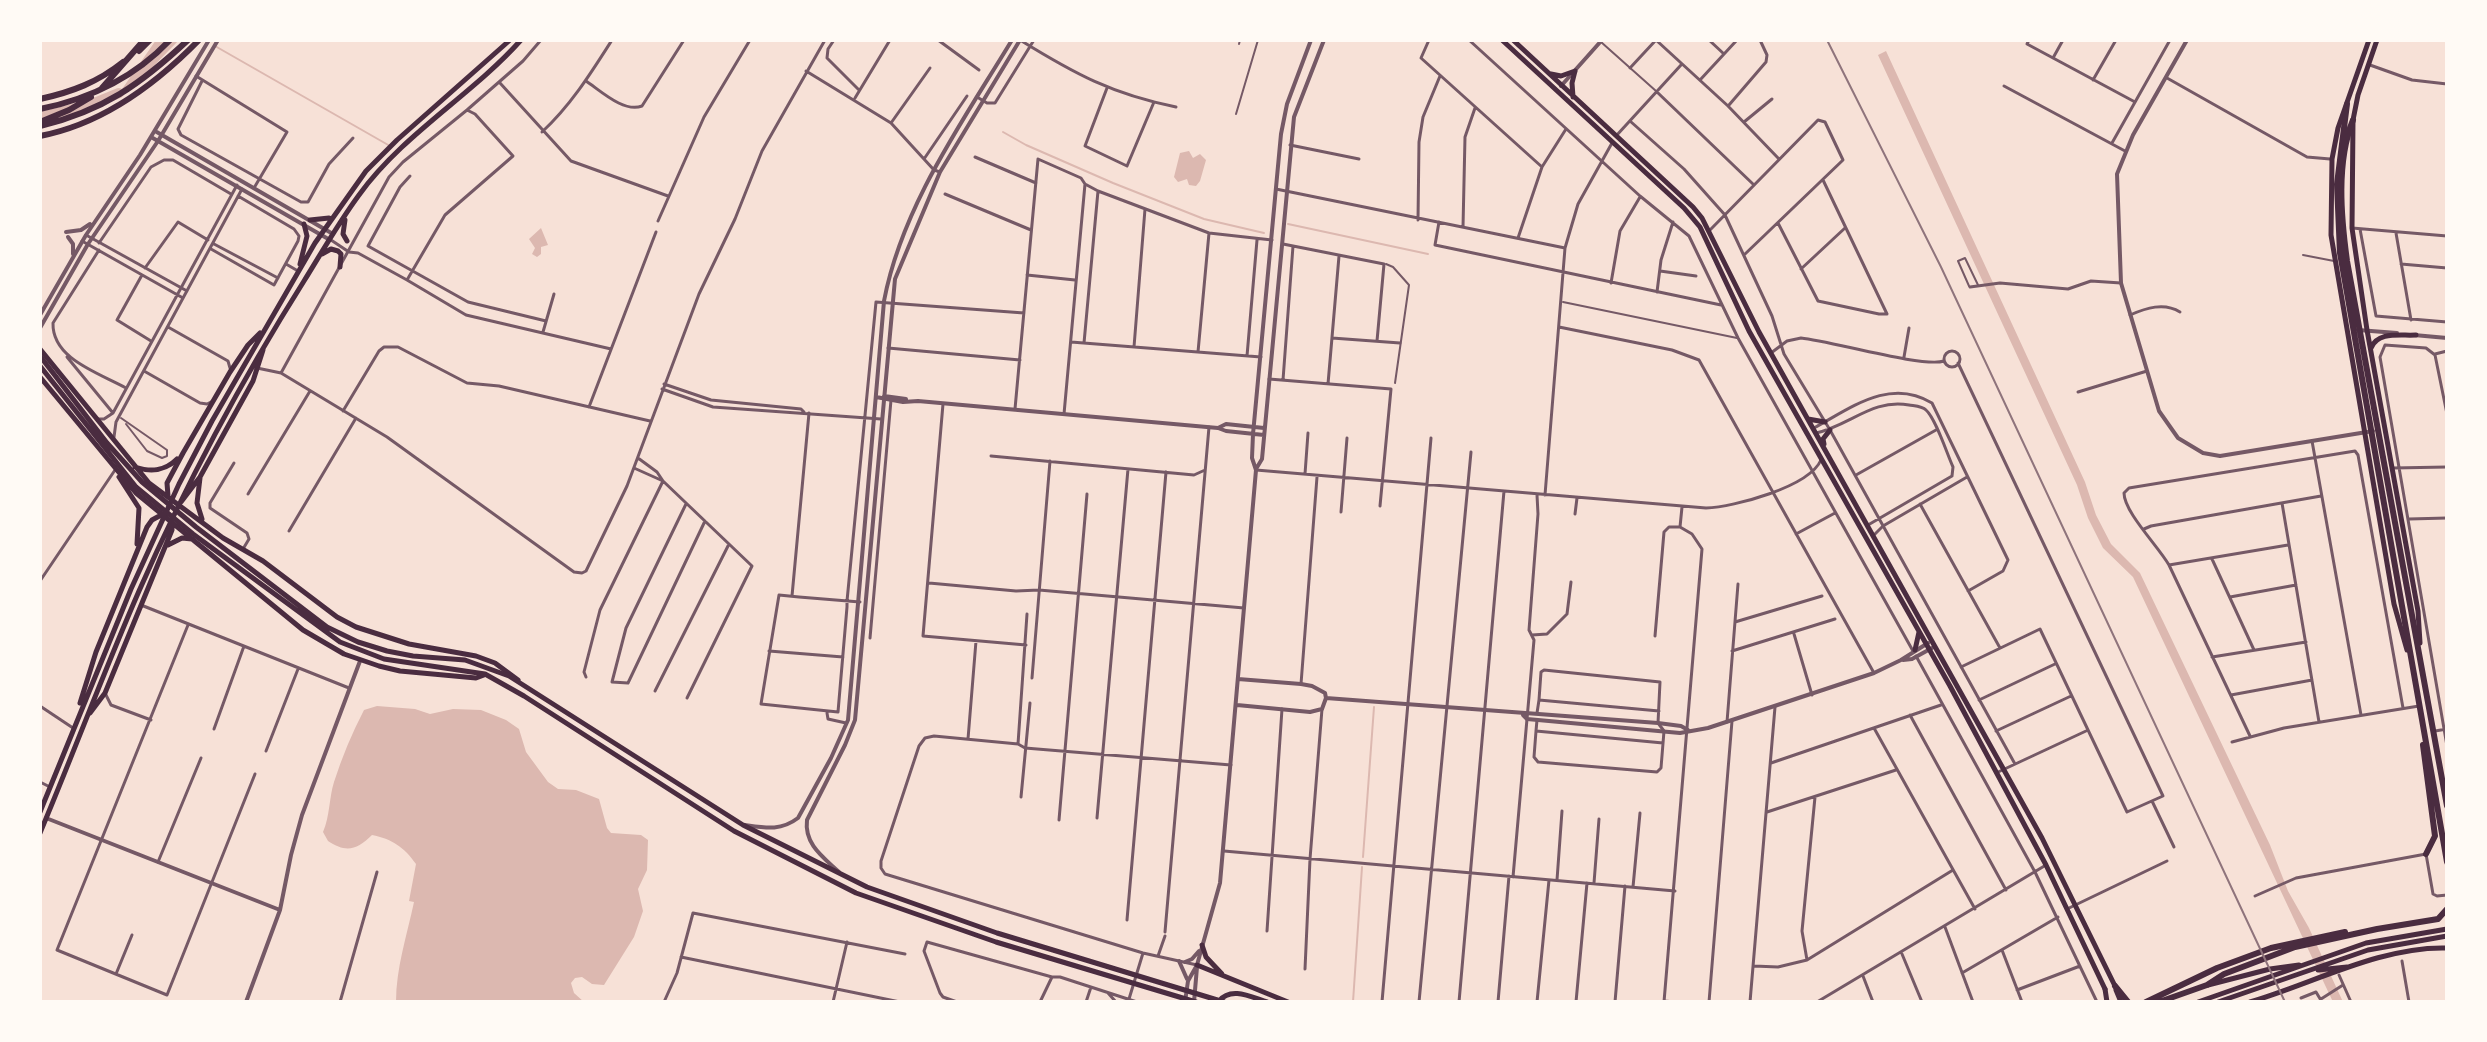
<!DOCTYPE html>
<html>
<head>
<meta charset="utf-8">
<style>
	body { margin:0 }
	#map { position:relative; width:2487px; height:1042px; overflow:hidden; background:#f7e1d7; font-family:Barlow,sans-serif }
	canvas { display:block }
	.frame { position:absolute; inset:0; border:42px solid #fffaf5; pointer-events:none }
</style>
</head>
<body>
<div id="map">
<canvas width="2487" height="1042"></canvas>
<div class="frame"></div>
</div>
<script>
const c = document.querySelector('canvas').getContext('2d');
c.lineJoin = 'round';
function fillPath(path, color) {
  c.fillStyle = color;
  c.fill(path, 'evenodd');
}
function trace(path, color, width, dash) {
  c.strokeStyle = color;
  c.lineWidth = width;
  c.lineCap = dash ? 'butt' : 'round';
  c.setLineDash(dash || []);
  c.stroke(path);
}
fillPath(new Path2D(`
	M156 40H179L143 77 120 92Z
	M1886 51 2085 482 2096 515 2111 544 2140 573 2270 845 2288 891 2309 928 2343 1002H2333L2133 577 2103 548 2088 518 2077 485 1878 55Z
	M1189 151 1193 158 1200 154 1206 160 1200 181 1196 186 1189 185 1187 179 1178 182 1174 177 1180 153Z
	M541 228 548 245 541 247V254L537 257 532 254 535 248 529 239Z
	M377 706 415 709 430 714 453 709 481 710 506 720 519 729 526 752 548 782 558 789 576 790 599 799 607 828 611 833 641 835 648 840 647 870 638 889 643 911 634 937 604 985 592 984 582 977 575 978 571 983 574 993 584 1002H396C396 968 407 935 414 902L409 901 416 864C404 847 392 839 372 835 357 850 346 853 328 841L323 832C330 816 329 798 334 782 342 757 352 733 364 710Z`), '#dcb8b0');
trace(new Path2D(`
	M215 46 390 146
	M1003 132 1026 145 1113 183 1204 219 1264 233
	M1288 224 1428 254
	M1363 857 1374 707
	M1353 1002 1362 867`), '#dcb8b0', 2);
trace(new Path2D(`
	M40 117 92 104 119 93`), '#dcb8b0', 10);
trace(new Path2D(`
	M1601 42 1656 91
	M1239 44 1240 40
	M1236 114 1258 40
	M2303 255 2334 261
	M1386 264 1393 267 1409 285 1395 383
	M1969 286 1958 261 1965 258 1978 285
	M1563 302 1737 338
	M121 418 167 450V456L162 458 147 451 126 424`), '#755966', 2);
trace(new Path2D(`
	M834 40 828 49 827 58 858 89
	M938 40 979 70
	M1020 40C1075 74 1112 94 1176 107
	M1429 40 1421 58 1542 167
	M1469 40 1640 196 1689 236 1738 338 1913 651
	M1656 40 1728 106 1779 159
	M1709 40 1724 54
	M2029 40 2027 44 2135 102
	M2053 58 2063 40
	M2370 65 2412 80 2447 84
	M1630 68 1656 40
	M806 71 891 123 934 170 940 172
	M196 76 287 132 254 188
	M2167 78 2307 157 2330 159
	M1700 80 1737 40
	M2093 80 2116 40
	M202 81 178 129 181 135 301 202H308L329 164 353 138
	M586 81C601 91 624 113 642 106L684 40
	M500 83 571 161 668 196
	M2004 86 2125 151
	M1107 88 1085 146 1127 166 1154 102
	M1657 92 1754 185
	M977 97 987 103H995L1034 40
	M855 98 890 40
	M1729 105 1766 62 1767 55 1760 40
	M1630 121 1684 169 1725 215 1772 316 1784 354 1830 430 2015 764
	M1744 122 1772 99
	M891 123 930 68
	M542 132C571 105 591 73 612 40
	M1616 136 1681 65
	M2112 143 2170 40
	M1290 145 1359 159
	M975 157 1036 183
	M924 159 967 96
	M410 176 400 187 368 246 468 302 546 321
	M1276 189 1565 248
	M945 194 1031 230
	M1418 220 1419 142 1423 117 1440 76
	M658 221 704 117 750 40
	M1439 222 1435 245 1721 305
	M1778 223 1818 301 1879 314H1887L1823 180
	M1463 227 1465 137 1475 108
	M2352 228 2447 236
	M2360 229 2376 316 2447 322
	M1710 230 1818 120 1825 122 1843 160 1744 255
	M2396 233 2411 320
	M86 235 187 291
	M1518 238 1542 167 1566 129
	M331 240 349 252 358 253 407 280 466 315 611 349
	M82 241 183 298
	M99 243 151 167 164 160H173L231 194
	M214 244 278 278
	M1283 244 1384 264 1377 341
	M211 249 274 285 298 241 299 236 294 229 238 196
	M99 250 53 323C52 359 99 373 126 388
	M286 264 298 271
	M2401 264 2447 268
	M145 268 178 222 208 240
	M1801 269 1845 228
	M1660 271 1696 276
	M142 275 117 320 151 341
	M1027 275 1075 280
	M407 280 445 215 513 156 475 114 467 110
	M1611 283 1620 231 1640 197
	M1970 287 2000 283 2068 289 2091 281 2121 283
	M1657 292 1661 260 1673 222
	M2130 315C2146 308 2164 302 2180 312
	M168 327 228 361 230 368
	M1559 327 1672 350 1699 360 1874 673
	M543 332 554 294
	M1332 338 1400 343
	M1071 342 1261 357
	M1084 343 1098 191
	M1134 347 1145 209
	M888 348 1020 360
	M1944 359a8 8 0 1 1 16 0a8 8 0 1 1-16 0Z
	M1198 352 1209 233
	M1771 353 1787 341 1801 338C1831 341 1923 368 1944 361
	M2435 354 2447 351
	M1247 356 1257 240
	M67 357 113 413
	M1904 357 1909 328
	M1958 363 2163 796 2127 812 2040 629 1961 667
	M257 368 281 373 387 437 574 572 582 573 586 571 627 486 699 294 735 219 762 151 825 40
	M144 371 200 403 207 404 211 402
	M281 373 389 177 403 162 467 110 523 61 541 40
	M1269 379 1391 389 1380 506
	M1283 380 1293 246
	M664 384 711 400 801 409 804 412
	M1328 384 1339 256
	M662 389 713 407 881 419
	M2078 392 2147 371
	M943 404 923 636 1026 645
	M589 407 656 232
	M1015 409 1038 159 1081 178 1085 184 1098 191 1209 233 1272 240
	M343 411 379 351 384 347H398L467 383 499 386 650 421
	M1064 414 1085 184
	M2447 414 2435 355 2426 348 2385 345 2380 357 2447 746
	M98 419H104L113 413 237 185
	M1814 428C1851 408 1890 377 1932 403L2008 560 2003 571 1968 591
	M1816 433C1849 426 1873 398 1909 405 1914 406 1922 406 1926 410 1936 419 1947 454 1953 467L1952 476 1868 525
	M114 437 116 422 242 189
	M2312 441 2361 715
	M991 456 1194 475 1205 470
	M638 458 657 472 663 481 752 566 687 698
	M234 463 210 503V508L247 533 249 539 243 549
	M634 468 663 481
	M2393 468 2447 467
	M1256 470 1706 508C1734 507 1809 487 1821 460
	M1305 474 1308 433
	M1856 475 1936 430
	M248 494 310 391
	M1545 495 1565 248 1578 204 1612 143
	M2282 503 2319 722
	M686 504 626 628 612 682 628 683 705 521
	M1920 504 2000 648
	M1341 512 1347 438
	M1575 514 1577 498
	M2409 519 2447 518
	M2144 529 2151 526 2321 496
	M289 531 356 418
	M1796 534 1835 513
	M1873 536 1883 526 1967 477
	M2212 559 2254 650
	M2169 565 2288 545
	M40 581 115 470
	M929 583 1016 591 1039 590 1244 608
	M792 596 809 413
	M2230 597 2296 585
	M860 602 799 597 779 595 761 704 838 712 847 607V601L876 302 1024 313
	M141 605 349 688
	M1735 622 1822 596
	M188 625 57 950 167 995 255 774
	M1794 634 1812 695
	M1532 635 1547 634 1567 614 1571 582
	M1655 636 1664 532 1669 527H1680
	M870 638 891 400
	M769 651 843 657
	M1732 651 1835 619
	M1916 656 2035 872 2097 1002
	M2212 657 2306 642
	M586 677 584 672 600 610 663 481
	M1032 678 1050 461
	M1301 684 1317 477
	M655 691 729 544
	M105 693 111 705 151 720
	M2231 695 2312 680
	M1979 700 2055 664
	M40 706 73 728
	M827 713 828 719 846 723
	M1537 713 1539 700 1659 711
	M1910 715 2006 890
	M1537 720 1536 731 1663 743
	M1727 722 1738 584
	M1874 728 1975 909
	M214 729 244 646
	M1536 731 1534 757 1538 762 1657 772 1661 768 1664 731 1658 723 1660 682 1544 670 1541 672 1539 700
	M1996 731 2071 696
	M2435 731 2447 729
	M2250 736 2169 565C2158 546 2124 512 2124 493L2129 488 2355 451 2358 455 2403 708
	M968 739 976 641
	M2232 742 2284 728 2419 706
	M1018 744 1027 614
	M266 751 298 669
	M1771 763 1941 705
	M1996 773 2086 731
	M40 782 50 787
	M1021 797 1030 703
	M2152 801 2174 847
	M1767 812 1896 770
	M1097 818 1128 469
	M1059 820 1087 494
	M1224 851 1675 891
	M158 862 201 758
	M1513 877 1534 640 1529 630 1538 514 1537 495
	M1557 880 1562 811
	M1594 883 1599 819
	M1633 887 1640 813
	M2255 896 2296 878 2426 854 2433 894 2437 896 2447 895
	M2067 909 2167 861
	M1127 920 1166 472
	M1945 927 1973 1002
	M1267 931 1282 709
	M1165 932 1209 427
	M2002 950 2022 1002
	M1902 954 1922 1002
	M1158 956 1165 936
	M681 957 900 1002
	M1807 960 1802 931 1815 797
	M2402 961 2409 1002
	M1197 965 1143 953 885 874 881 868V861L919 746 925 738 934 736 1018 744 1025 748 1231 765
	M1754 966 1778 967 1807 960 1953 870
	M1305 969 1310 859 1322 709
	M1962 973 2058 917
	M116 974 132 935
	M2339 975 2351 1002
	M1863 976 1873 1002
	M2017 990 2080 966
	M1108 993 1116 1002
	M2301 998 2316 992 2322 1002
	M1129 999 1143 953
	M2321 999 2343 985
	M1664 1001 1675 1002
	M340 1002 377 872
	M664 1002 677 973 693 913 905 954
	M833 1002 847 942
	M957 1002 943 997 940 993 924 951 927 942 1052 977H1060L1137 1002
	M1040 1002 1052 977
	M1086 1002 1091 987
	M1382 1002 1431 438
	M1419 1002 1471 452
	M1459 1002 1504 491
	M1498 1002 1509 876
	M1537 1002 1549 880
	M1576 1002 1587 883
	M1615 1002 1625 886
	M1664 1002 1702 549 1692 534 1680 527 1682 507
	M1709 1002 1732 721
	M1750 1002 1775 707
	M1817 1002 2046 865`), '#755966', 3);
trace(new Path2D(`
	M2187 40 2133 135 2117 174 2121 283 2159 411 2178 438 2203 453 2220 456 2373 431
	M1561 86 1602 40
	M155 131 333 234
	M151 137 330 240
	M66 232 81 230 90 224
	M68 237 73 244V254
	M40 315 86 235 140 155 209 40
	M40 328 88 244 158 141 218 40
	M2358 330 2397 333
	M2414 335 2447 338
	M884 396 906 399
	M876 397 903 402 918 401 1218 428 1226 431 1264 435
	M1218 428 1226 424 1264 428
	M1256 469 1262 459 1294 117 1324 40
	M1903 660 1912 659 1932 648
	M1238 679 1301 684 1312 686 1325 693 1326 698 1658 723 1681 726 1688 730
	M1237 705 1310 712 1322 709 1326 698
	M1523 715 1527 719 1680 733 1708 728 1874 673 1901 660 1928 643
	M46 818 280 910
	M745 825C766 828 781 831 798 818L831 758 848 720 884 301C902 206 963 121 1012 40
	M839 872C823 857 804 844 807 820L845 745 855 720 895 279 940 172 1020 40
	M1179 961 1187 979
	M1185 962 1192 959 1199 951
	M246 1002 280 910 291 855 302 815 360 661
	M1185 1002 1188 981 1197 965 1220 883 1256 470 1252 458 1253 434 1281 134 1287 104 1311 40
	M1194 1002 1197 967`), '#755966', 4);
trace(new Path2D(`
	M1502 40 1684 208 1700 227 1749 331 1950 686 2046 865 2105 989
	M1513 40 1693 207 1702 218 1759 332 2042 838 2115 986
	M2369 40 2338 128 2332 159 2331 235 2394 604 2407 650
	M2377 40 2358 95 2353 120 2352 228 2367 330 2418 611 2420 643
	M1551 74 1561 76 1575 71
	M1573 97 1572 83 1575 71
	M310 220 329 218
	M345 220 343 234 347 241
	M322 254 331 249 338 251 341 254 340 267
	M300 264 307 236 304 224
	M2371 348C2378 331 2400 336 2416 335
	M40 349 149 483 223 538 263 561 337 617 356 627 409 644 476 656 495 663 518 680
	M40 377 136 493 303 630 344 654 379 666 400 671 476 678 484 675
	M1808 419 1825 422
	M1824 444 1823 439 1830 430
	M135 467C150 472 164 472 177 459
	M119 477 139 508 137 544
	M200 478 197 503 202 519
	M168 496 167 483 183 453 230 372 248 345 260 333
	M181 502 200 477 253 381 263 350
	M168 545 182 538 192 539
	M1915 650 1919 632
	M80 703 96 652 147 527 152 520 163 514
	M90 713 105 693 172 530V521
	M40 812 131 589 179 484 212 421 315 243 366 171 397 140 510 40
	M40 833C74 752 104 671 139 591 186 484 241 381 304 281 322 252 339 222 359 195 403 134 472 95 521 40`), '#4a2c40', 5);
trace(new Path2D(`
	M40 356 107 443 142 482 196 527 327 627 358 642 387 651 413 656 465 660 509 676 743 825 867 887 997 933 1224 1002
	M40 366 136 487 193 534 340 642 384 659 485 674 524 696 734 831 856 893 996 942 1196 1002
	M1202 945 1206 957 1222 974
	M1197 965 1288 1002
	M2318 970 2347 967
	M2208 985 2270 969 2299 965
	M2105 989 2107 1002
	M2116 990 2121 1002
	M1219 1001C1231 986 1251 997 1267 1002
	M2198 1002 2366 943 2447 929
	M2218 1002 2368 950 2447 936
	M2250 1002C2312 984 2381 946 2447 948`), '#4a2c40', 5);
trace(new Path2D(`
	M139 51 150 40
	M102 88 144 40
	M40 99C72 92 98 82 123 62
	M2347 104 2337 184 2340 253 2447 862
	M40 109C90 99 135 77 170 40
	M2353 120C2336 162 2341 217 2347 261L2447 806
	M40 122 69 110 91 97
	M40 126C103 111 141 84 188 40
	M40 136C103 124 155 85 199 40
	M2423 745 2435 836 2426 854
	M2115 986 2128 1002
	M2146 1002 2217 968 2271 948 2345 932
	M2159 1002 2207 985 2224 974 2295 947 2377 929 2438 919 2447 909`), '#4a2c40', 6);
trace(new Path2D(`
	M1827 40 1941 267 2285 1002`), '#8f747c', 2);
</script>
</body>
</html>
